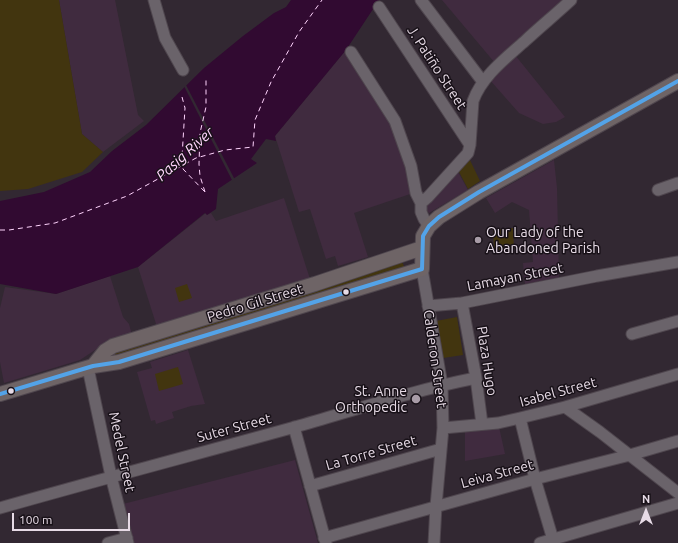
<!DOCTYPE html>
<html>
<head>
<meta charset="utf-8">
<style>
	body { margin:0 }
	#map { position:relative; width:678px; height:543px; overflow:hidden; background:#322832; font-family:Ubuntu,sans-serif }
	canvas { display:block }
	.north { position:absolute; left:626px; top:491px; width:40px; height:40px; -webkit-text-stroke:3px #181118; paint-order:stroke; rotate:0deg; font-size:11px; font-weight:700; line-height:16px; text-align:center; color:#e7dbe6 }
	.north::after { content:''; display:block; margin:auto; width:14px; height:18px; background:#e7dbe6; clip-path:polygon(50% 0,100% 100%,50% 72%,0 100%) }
	.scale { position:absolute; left:12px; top:513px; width:118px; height:18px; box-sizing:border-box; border:2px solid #e7dbe6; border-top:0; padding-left:5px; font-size:12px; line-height:14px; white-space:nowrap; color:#e7dbe6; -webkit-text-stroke:3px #181118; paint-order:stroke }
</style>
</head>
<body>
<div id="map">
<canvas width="678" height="543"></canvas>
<div class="north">N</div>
<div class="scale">100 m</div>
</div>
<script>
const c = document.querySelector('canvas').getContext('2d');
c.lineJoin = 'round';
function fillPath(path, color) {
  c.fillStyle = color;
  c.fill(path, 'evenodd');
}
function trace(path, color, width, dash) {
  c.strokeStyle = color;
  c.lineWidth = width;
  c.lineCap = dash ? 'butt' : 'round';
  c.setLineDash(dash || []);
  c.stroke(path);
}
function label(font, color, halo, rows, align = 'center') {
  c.font = font + ' Ubuntu,sans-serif';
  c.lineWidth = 3;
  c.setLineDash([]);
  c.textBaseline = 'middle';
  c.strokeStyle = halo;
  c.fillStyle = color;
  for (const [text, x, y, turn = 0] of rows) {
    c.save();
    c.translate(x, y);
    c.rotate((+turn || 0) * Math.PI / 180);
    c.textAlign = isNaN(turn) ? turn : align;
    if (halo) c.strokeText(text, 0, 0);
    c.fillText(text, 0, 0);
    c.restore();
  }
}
fillPath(new Path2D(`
	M59 0H115L138 115 144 121 103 152 82 134Z
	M442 0H564L495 63Z
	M346 50 397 133 413 193 354 213 368 257 338 266 335 256 326 259 310 209 299 212 275 136Z
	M515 55 565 117 556 122 543 124 519 113 489 79Z
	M554 160 557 188 559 278 525 284 523 263 533 262 529 210 512 202 495 213 486 198Z
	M458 172 468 190 429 213 423 207Z
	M284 198 310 279 157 327 138 267 206 213 207 215 211 213 216 221Z
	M110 276 123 317 129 324 132 335 101 346 80 360 4 383 0 362V308L5 287 56 294Z
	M188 350 205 404 191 406 172 412 174 418 156 424 155 420 151 421 137 372 152 368 150 362Z
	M499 427 505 454 465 461V429Z
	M295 460 318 543H134L123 504Z`), '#402b3f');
fillPath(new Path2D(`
	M0 0H59L82 134 103 152 82 172 28 189 0 191Z
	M469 158 480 181 468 189 458 170Z
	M513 228 514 249 494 250 493 230Z
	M402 262 405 268 110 360 108 353Z
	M187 284 192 298 179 302 175 288Z
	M457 317 463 355 443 358 436 321Z
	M178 367 183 384 159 391 155 374Z`), '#42350f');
fillPath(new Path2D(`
	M291 0H379L346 50 275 136 276 141 266 139 251 159 257 163 218 189 216 209 207 215 205 213 138 267 56 294 0 284V201L44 192 90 172 112 151 146 125 204 68 243 36 274 13 286 7Z`), '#310a31');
fillPath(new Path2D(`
	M186 85 235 180 233 182 184 86Z`), '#322832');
trace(new Path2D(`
	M182 97 185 108 182 157 183 169 205 192
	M205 192 200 176 199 164 200 133 206 107V78
	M0 230H9L55 223 127 196 196 158 225 150 253 147 255 120 271 82 299 32 322 0`), '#ffd4fd', 1, [5, 4]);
const minor = new Path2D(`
	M154 0 165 38 183 70
	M421 0 483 82
	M379 7 470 145
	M351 52 395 121 411 166 416 193 421 203V212L424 219 429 226
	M658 190 678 183
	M421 203 428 197 468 153 470 145 473 101C482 76 506 58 525 41 540 27 556 14 571 0
	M422 269 442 385 443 428 436 506 434 543
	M462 303 476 378 482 424
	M428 306 462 303 597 276 678 262
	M632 334 678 321
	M88 368 111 476 128 543
	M565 407 600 432 678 493
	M520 418 535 479 554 543
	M294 427 326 543
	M443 428 498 423 520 418 565 407 678 374
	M310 486 441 449
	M0 508C98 480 197 454 295 427 355 410 415 390 476 378
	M324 538 535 479 630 455 678 441
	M108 543 127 538
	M540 543 678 503`);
const major = new Path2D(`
	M93 366 105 351 113 346 315 284 422 248
	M0 394 93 366 119 362 422 269 423 236 429 226 439 217 479 192 678 81`);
trace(minor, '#4f464e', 13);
trace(major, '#4f464e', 16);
trace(minor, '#6a636a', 11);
trace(major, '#6e6466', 14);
trace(new Path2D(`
	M0 394 93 366 119 362 422 269 423 236 429 226 439 217 479 192 678 81`), '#53a3e8', 4);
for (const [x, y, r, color] of [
	[478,240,4,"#a89ca7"],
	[346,292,3.5,"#e7dbe6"],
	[11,391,3.5,"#e7dbe6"],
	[416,399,5,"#a89ca7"]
]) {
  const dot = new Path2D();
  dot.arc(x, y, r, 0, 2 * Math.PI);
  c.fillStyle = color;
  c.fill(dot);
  trace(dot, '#181118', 1.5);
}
label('14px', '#e7dbe6', '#181118', [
	["J. Patiño Street",437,68,57],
	["Lamayan Street",515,277,-11],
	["Pedro Gil Street",255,303,-17],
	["Calderon Street",435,359,82],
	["Plaza Hugo",487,361,81],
	["Isabel Street",558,392,-15],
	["Suter Street",234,428,-15],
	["Medel Street",122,452,78],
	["La Torre Street",371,453,-16],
	["Leiva Street",497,474,-15]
]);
label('14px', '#e7dbe6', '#181118', [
	["Our Lady of the",486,232],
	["Abandoned Parish",486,248],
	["St. Anne",407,391,"right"],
	["Orthopedic",407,407,"right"]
], 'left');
label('italic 15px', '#ffd4fd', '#181118', [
	["Pasig River",185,154,-42]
]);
</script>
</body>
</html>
